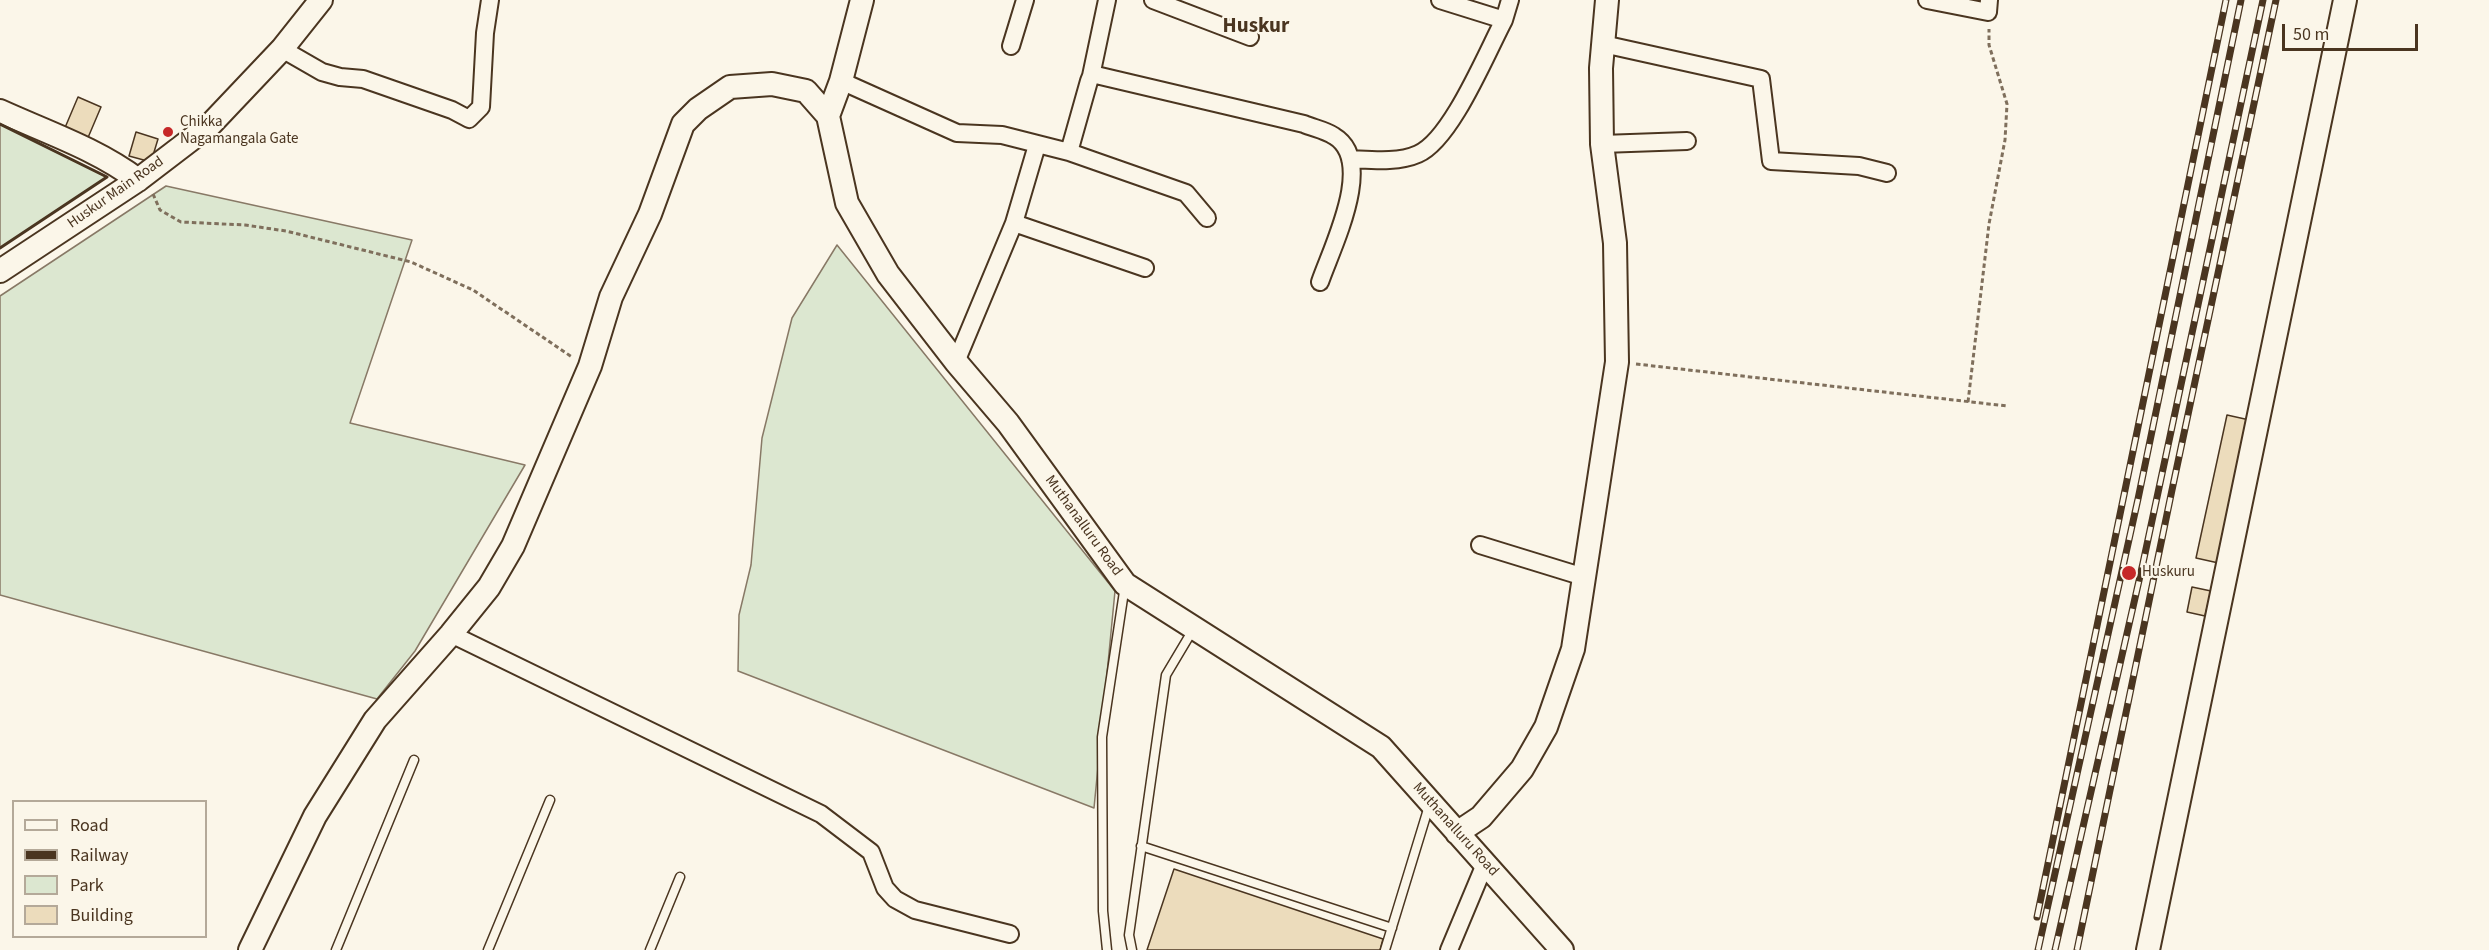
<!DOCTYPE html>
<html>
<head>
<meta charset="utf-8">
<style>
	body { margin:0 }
	#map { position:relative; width:2489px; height:950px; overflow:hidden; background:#fbf6e9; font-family:"Source Sans 3",sans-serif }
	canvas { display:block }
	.legend { position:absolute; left:12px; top:800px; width:195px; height:138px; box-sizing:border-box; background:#fbf6e9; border:2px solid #b4a999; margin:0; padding:8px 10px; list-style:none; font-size:18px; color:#4a3520 }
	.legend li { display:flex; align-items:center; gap:12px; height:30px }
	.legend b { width:30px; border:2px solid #b4a999 }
	.scale { position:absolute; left:2282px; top:24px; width:136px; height:27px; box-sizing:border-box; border:3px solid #4a3520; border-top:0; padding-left:8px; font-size:18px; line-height:21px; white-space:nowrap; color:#4a3520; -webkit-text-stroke:4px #fbf6e9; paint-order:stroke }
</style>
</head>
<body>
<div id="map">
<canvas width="2489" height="950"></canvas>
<ul class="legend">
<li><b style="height:8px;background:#fbf6e9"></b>Road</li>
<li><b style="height:8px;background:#4a3520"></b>Railway</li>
<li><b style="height:16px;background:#dce7d0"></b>Park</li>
<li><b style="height:16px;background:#ecdcbc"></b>Building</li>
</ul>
<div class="scale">50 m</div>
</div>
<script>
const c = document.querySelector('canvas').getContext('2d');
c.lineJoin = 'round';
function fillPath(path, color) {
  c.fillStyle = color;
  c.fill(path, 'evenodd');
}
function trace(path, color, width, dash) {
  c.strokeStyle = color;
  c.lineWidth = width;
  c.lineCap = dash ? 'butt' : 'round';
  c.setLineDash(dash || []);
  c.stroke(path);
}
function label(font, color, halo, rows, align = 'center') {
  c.font = font + ' "Source Sans 3",sans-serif';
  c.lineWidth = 4.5;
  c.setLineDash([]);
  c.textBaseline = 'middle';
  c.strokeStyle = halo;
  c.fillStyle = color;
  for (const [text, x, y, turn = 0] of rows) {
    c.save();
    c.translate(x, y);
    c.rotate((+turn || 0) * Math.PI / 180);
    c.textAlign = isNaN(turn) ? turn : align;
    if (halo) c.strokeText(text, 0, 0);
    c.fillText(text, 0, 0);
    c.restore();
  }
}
const green = new Path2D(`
	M0 124 107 177 0 248Z
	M166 186 412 240 350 423 525 465 415 651 377 699 0 595V296Z
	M837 245 1115 591 1094 808 738 671 739 615 751 565 762 438 792 318Z`);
fillPath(green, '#dce7d0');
trace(green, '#887966', 1.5);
const building = new Path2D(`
	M78 97 101 107 87 140 64 130Z
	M136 132 158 139 151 162 129 156Z
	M2227 415 2254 421 2223 564 2196 558Z
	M2192 587 2211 591 2205 616 2187 612Z
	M1174 869 1383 939 1380 950H1147Z`);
fillPath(building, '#ecdcbc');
trace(building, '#4a3520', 1.5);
const lane = new Path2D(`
	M1141 846 1392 928
	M336 950 414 760
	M488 950 550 800
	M650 950 680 877
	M1107 950 1103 911 1102 737 1125 585
	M1132 950 1129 935 1166 675 1194 628
	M1385 950 1429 806`);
const street = new Path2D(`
	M1153 0 1250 37
	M1440 0 1504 20 1510 0
	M1927 0 1988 12 1989 0
	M1603 44 1761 79 1771 161 1859 166 1887 173
	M1011 46 1025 0
	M282 49 322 72 340 77 363 79 452 110 469 119 481 107 485 33 490 0
	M1091 76 1107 0
	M841 81 957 133 1002 135 1069 152 1186 193 1207 218
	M1602 144 1687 141
	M1069 152 1089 81 1091 76 1096 75 1304 124C1313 128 1325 130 1334 136 1376 161 1332 247 1320 282
	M1350 159C1372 160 1398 163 1418 154 1451 140 1486 54 1504 20
	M1014 223 1145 268
	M956 362 1014 223 1037 145
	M1480 545 1584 577
	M451 634 821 814 871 852 885 888 895 899 915 910 1010 934
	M1449 950 1485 864`);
const secondary = new Path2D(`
	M862 0 841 81 828 116 847 203 888 274 956 362 1008 423 1125 584 1381 747 1562 950
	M0 111C46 132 97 149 138 180
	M0 271 138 180 210 125 282 49 321 0
	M1457 833 1481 817 1522 769 1546 727 1573 649 1617 362 1615 243 1602 144 1601 68 1607 0
	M250 950 315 816 375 720 451 634 489 587 513 546 590 366 611 297 650 214 683 124 698 109 730 87 772 84 806 91 828 116
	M2148 950 2345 0`);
trace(lane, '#4a3520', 11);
trace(street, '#4a3520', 20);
trace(secondary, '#4a3520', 26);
trace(new Path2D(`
	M153 194 160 210 181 222 245 225 286 231 411 262 473 290 572 357
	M1636 364 2007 406
	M1968 402 1989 224 2005 140 2007 104 1989 45V29`), '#7f6f5c', 3, [4.5, 3]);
trace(lane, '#fbf6e9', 8);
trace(street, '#fbf6e9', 16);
trace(secondary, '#fbf6e9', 22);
const rail = new Path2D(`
	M2037 917 2226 0
	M2038 950 2138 499 2241 0
	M2055 950 2143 563 2263 0
	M2077 950 2172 490 2276 0`);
trace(rail, '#4a3520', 7);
trace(rail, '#fbf6e9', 4.5, [14]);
trace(new Path2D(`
	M0 124 107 177 0 248`), '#4a3520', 3);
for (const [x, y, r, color] of [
	[168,132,6,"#c62828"],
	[2129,573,8,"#c62828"]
]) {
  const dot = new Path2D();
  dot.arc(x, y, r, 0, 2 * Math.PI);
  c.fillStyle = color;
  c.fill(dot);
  trace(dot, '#fbf6e9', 2);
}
label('15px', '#4a3520', '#fbf6e9', [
	["Chikka",180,123],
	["Nagamangala Gate",180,140],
	["Huskuru",2142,573]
], 'left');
label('15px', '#4a3520', '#fbf6e9', [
	["Huskur Main Road",116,193,-35],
	["Muthanalluru Road",1083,526,54],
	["Muthanalluru Road",1455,830,48]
]);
label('bold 21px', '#4a3520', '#fbf6e9', [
	["Huskur",1256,27]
]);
</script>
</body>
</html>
